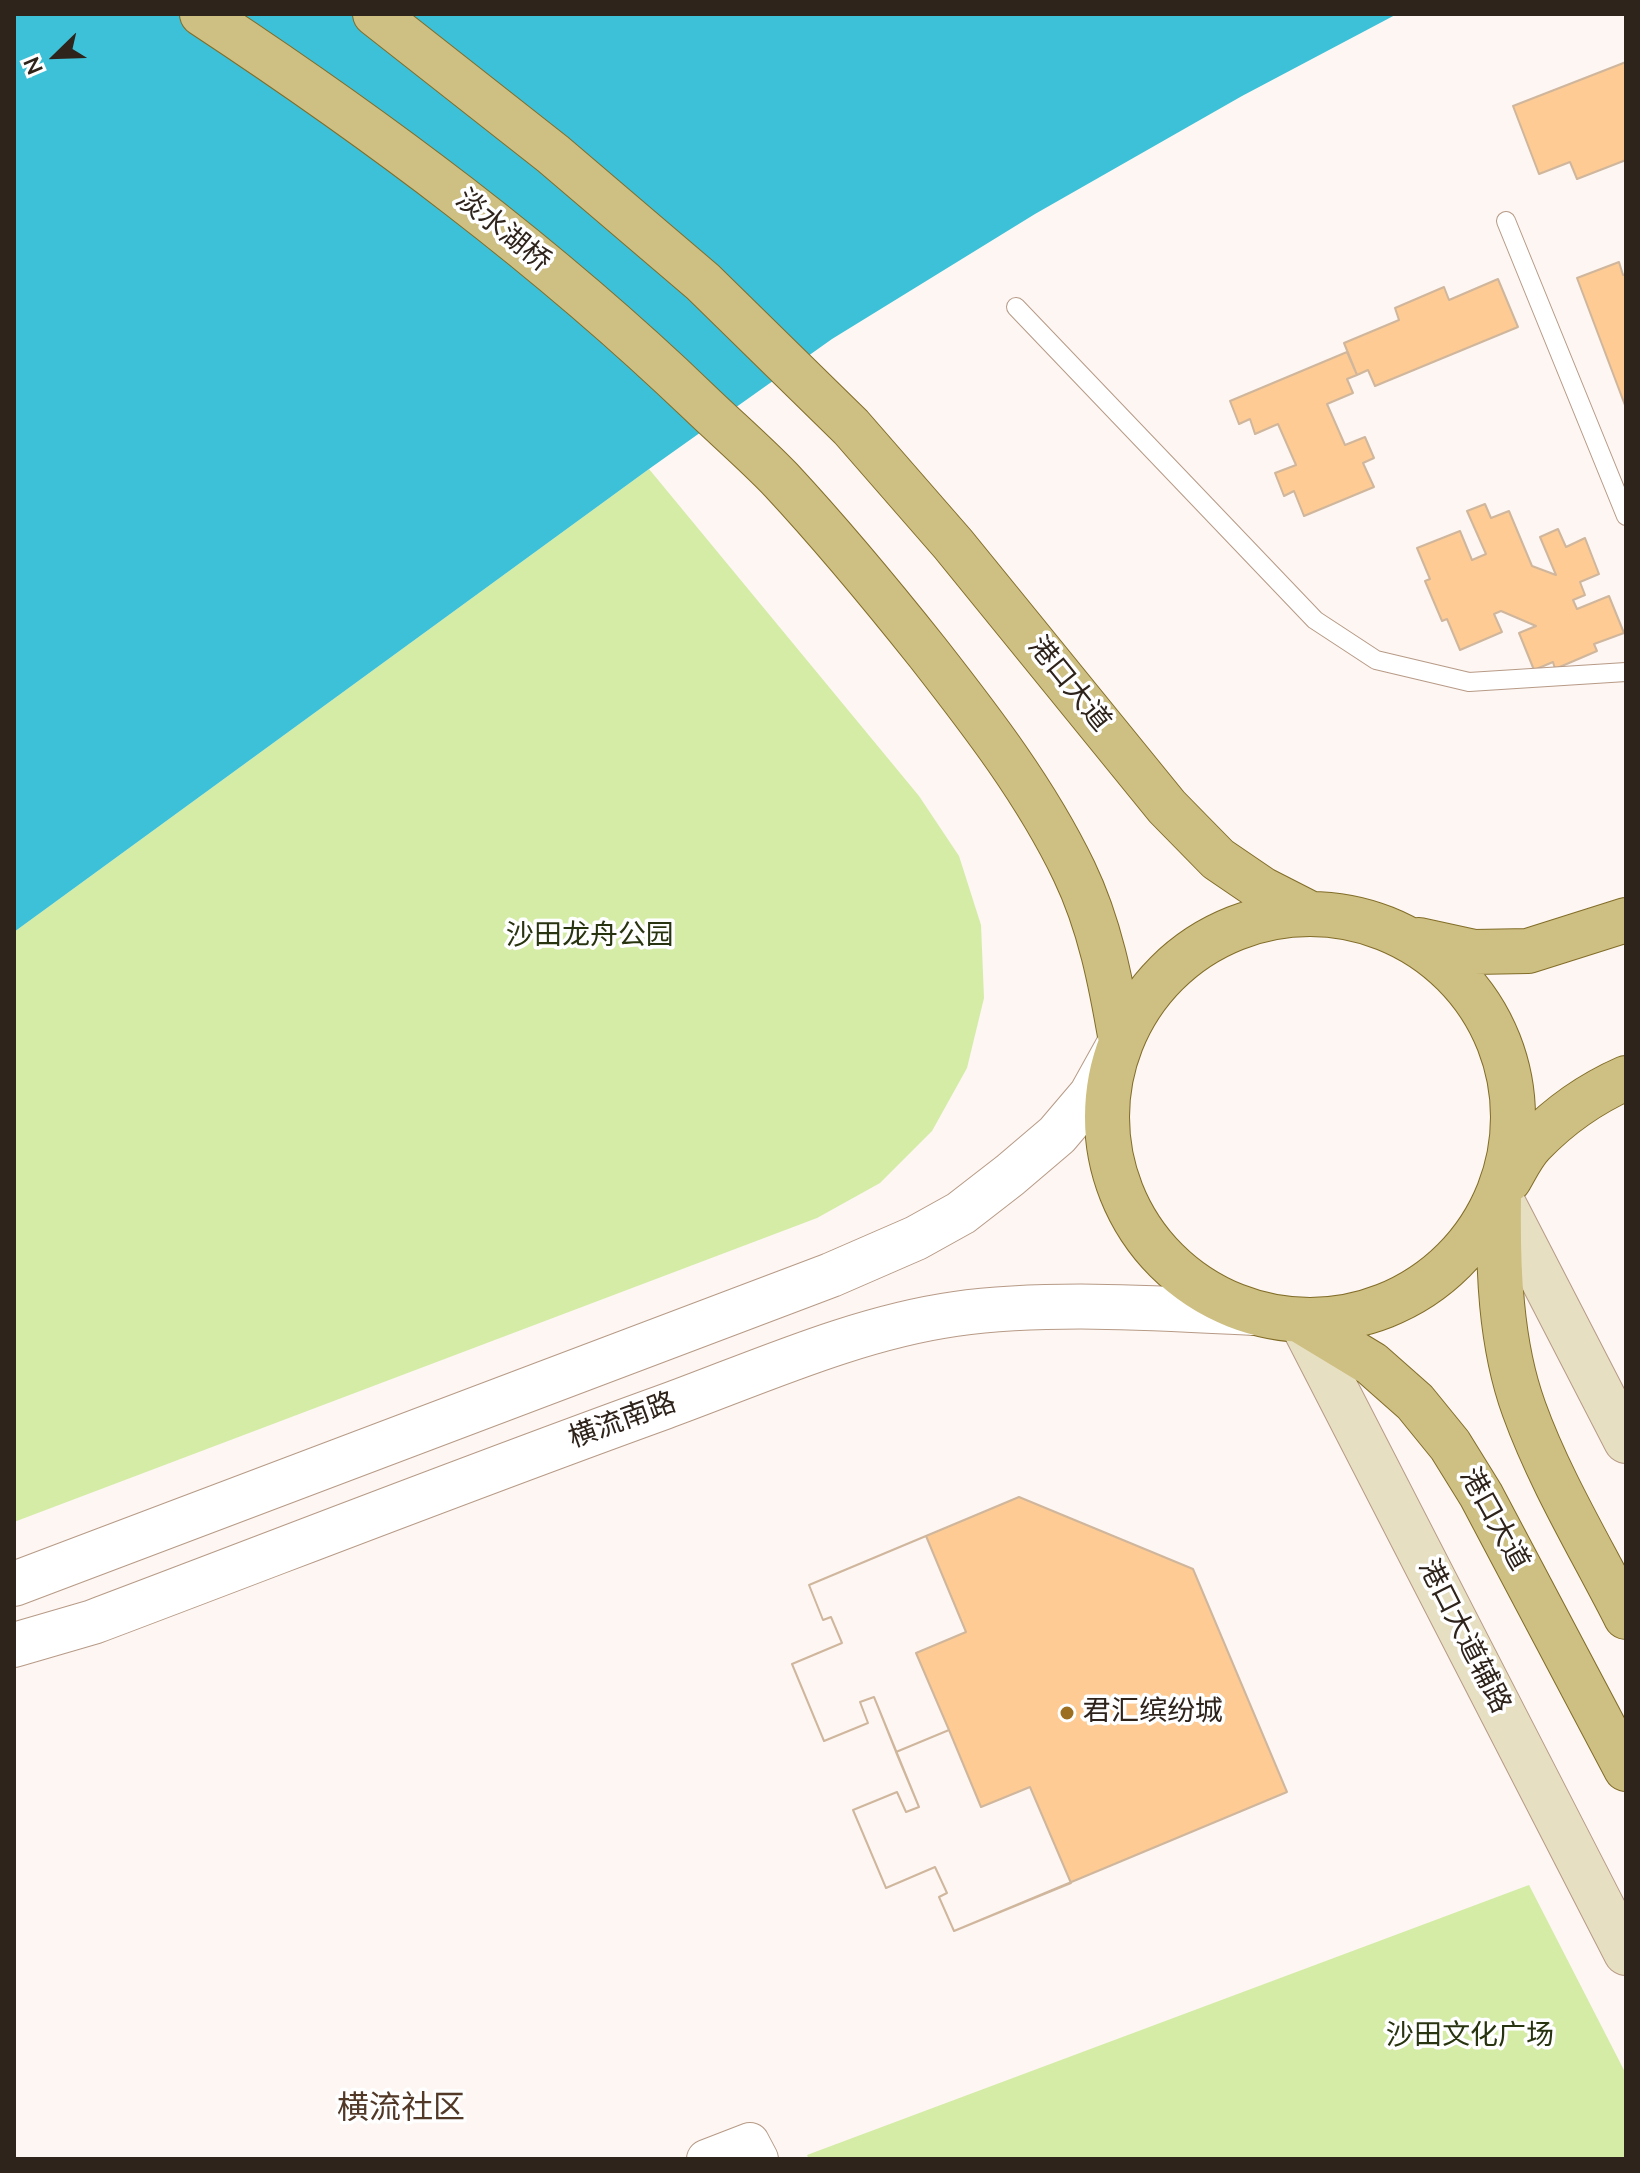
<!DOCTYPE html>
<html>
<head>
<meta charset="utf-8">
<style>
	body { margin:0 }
	#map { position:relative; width:1640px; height:2173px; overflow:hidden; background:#fdf6f2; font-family:"Nunito Sans",sans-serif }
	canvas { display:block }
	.frame { position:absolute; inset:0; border:16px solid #2f241c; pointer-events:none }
	.north { position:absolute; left:16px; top:16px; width:80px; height:80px; -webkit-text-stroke:6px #fff; paint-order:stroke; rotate:247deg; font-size:22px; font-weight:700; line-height:32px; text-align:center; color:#2f241c }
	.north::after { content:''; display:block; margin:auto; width:28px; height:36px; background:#2f241c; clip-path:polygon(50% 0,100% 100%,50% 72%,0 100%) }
</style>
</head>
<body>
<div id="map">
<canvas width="1640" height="2173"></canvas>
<div class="frame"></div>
<div class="north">N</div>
</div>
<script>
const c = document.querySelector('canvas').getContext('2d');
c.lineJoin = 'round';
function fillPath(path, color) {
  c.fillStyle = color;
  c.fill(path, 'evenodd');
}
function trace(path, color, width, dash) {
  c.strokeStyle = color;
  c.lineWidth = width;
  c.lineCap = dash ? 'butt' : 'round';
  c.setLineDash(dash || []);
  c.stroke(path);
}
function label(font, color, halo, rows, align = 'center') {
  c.font = font + ' "Nunito Sans","Noto Sans SC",sans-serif';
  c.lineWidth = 7;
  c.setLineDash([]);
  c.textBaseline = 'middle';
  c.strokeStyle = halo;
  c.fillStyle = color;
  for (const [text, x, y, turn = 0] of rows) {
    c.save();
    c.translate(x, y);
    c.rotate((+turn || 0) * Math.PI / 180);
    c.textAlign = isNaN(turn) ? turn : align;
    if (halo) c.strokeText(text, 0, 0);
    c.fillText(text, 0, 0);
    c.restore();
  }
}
fillPath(new Path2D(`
	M649 469 919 796 959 856 981 925 984 998 967 1068 932 1131 880 1183 817 1218 14 1522V932Z
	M1529 1885 1626 2074V2159H809L807 2155Z`), '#d4eca6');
fillPath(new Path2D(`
	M14 14H1397L1242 96 1035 214 832 339 649 469 14 932Z`), '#3dc1d8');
const building = new Path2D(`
	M1626 62V160L1577 179 1570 162 1539 174 1513 106Z
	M1619 262 1623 275 1626 274V408L1577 278Z
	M1498 279 1518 327 1375 386 1368 370 1357 375 1344 343 1399 320 1395 308 1444 287 1449 300Z
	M1347 352 1357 375 1347 379 1353 393 1327 404 1345 445 1365 437 1374 458 1363 463 1374 487 1304 516 1294 491 1284 496 1275 473 1296 465 1278 424 1255 434 1250 419 1239 424 1230 401Z
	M1485 504 1491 518 1509 511 1532 566 1556 575 1540 537 1558 529 1566 547 1585 538 1599 574 1580 582 1585 595 1573 600 1577 609 1609 596 1624 633 1594 644 1597 651 1555 669 1553 662 1534 670 1519 633 1536 626 1501 611 1494 614 1502 632 1460 650 1447 619 1442 621 1425 581 1430 579 1417 548 1460 531 1472 560 1486 554 1467 511Z
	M1019 1497 1193 1569 1287 1792 954 1931 939 1897 947 1893 935 1867 886 1888 853 1810 897 1792 906 1812 919 1807 874 1697 860 1702 868 1723 824 1741 792 1664 842 1643 831 1617 823 1620 809 1585Z
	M926 1536 966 1632 916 1653 949 1730 896 1752 874 1697 860 1702 868 1723 824 1741 792 1664 842 1643 831 1617 823 1620 809 1585Z
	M949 1730 981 1807 1030 1787 1071 1883 954 1931 939 1897 947 1893 935 1867 886 1888 853 1810 897 1792 906 1812 919 1807 896 1752Z`);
fillPath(building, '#fdcb93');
trace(building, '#cfb69c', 2);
const service = new Path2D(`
	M1506 221 1626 516
	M1016 307 1315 620 1376 660 1469 682 1626 672`);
const minor = new Path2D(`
	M706 2159 750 2142 759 2159`);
const tertiary = new Path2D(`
	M14 1584 831 1275 916 1238 961 1213 1010 1175 1057 1135 1091 1095 1121 1041
	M14 1645 93 1622C284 1550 473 1476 664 1407 757 1373 856 1328 955 1314 1048 1301 1158 1308 1253 1313`);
const secondary = new Path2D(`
	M1499 1195 1626 1441
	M1301 1321 1626 1953`);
const primary = new Path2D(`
	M202 14C378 130 547 256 699 402 726 428 755 453 781 480 833 536 881 594 928 653 982 722 1036 792 1074 871 1100 925 1111 983 1121 1041
	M375 14 553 154 703 282 851 427 953 544 1167 807 1218 859 1262 889 1309 913
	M1107 1117a203 203 0 1 1 406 0a203 203 0 1 1-406 0Z
	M1419 940 1474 952 1528 951 1626 920
	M1509 1180C1516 1168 1523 1153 1533 1143 1559 1116 1592 1093 1626 1078
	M1499 1198C1498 1267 1500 1343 1524 1409 1550 1481 1591 1548 1626 1617
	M1301 1321 1372 1364 1415 1402 1450 1445 1481 1495 1626 1769`);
trace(service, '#b79a86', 20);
trace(minor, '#b79a86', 40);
trace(tertiary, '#b79a86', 46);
trace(secondary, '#b79a86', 46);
trace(primary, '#826d28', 46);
trace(service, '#fff', 18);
trace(minor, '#fff', 38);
trace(tertiary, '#fff', 44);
trace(secondary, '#e7dfc1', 44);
trace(primary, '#cebf82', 44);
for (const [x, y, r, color] of [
	[1067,1713,8,"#9c6e1f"]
]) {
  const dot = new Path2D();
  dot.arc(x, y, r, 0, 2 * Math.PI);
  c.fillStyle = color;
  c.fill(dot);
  trace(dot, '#fff', 3);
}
label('28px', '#2f241c', '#fff', [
	["淡水湖桥",502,232,39],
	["港口大道",1068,685,51],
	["横流南路",623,1422,-20],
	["港口大道",1493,1520,61],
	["港口大道辅路",1463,1637,63]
]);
label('28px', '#28330f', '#fff', [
	["沙田龙舟公园",590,937],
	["沙田文化广场",1470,2037]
]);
label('28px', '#2f241c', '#fff', [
	["君汇缤纷城",1083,1713]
], 'left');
label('32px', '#513827', '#fff', [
	["横流社区",401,2110]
]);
</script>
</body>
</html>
